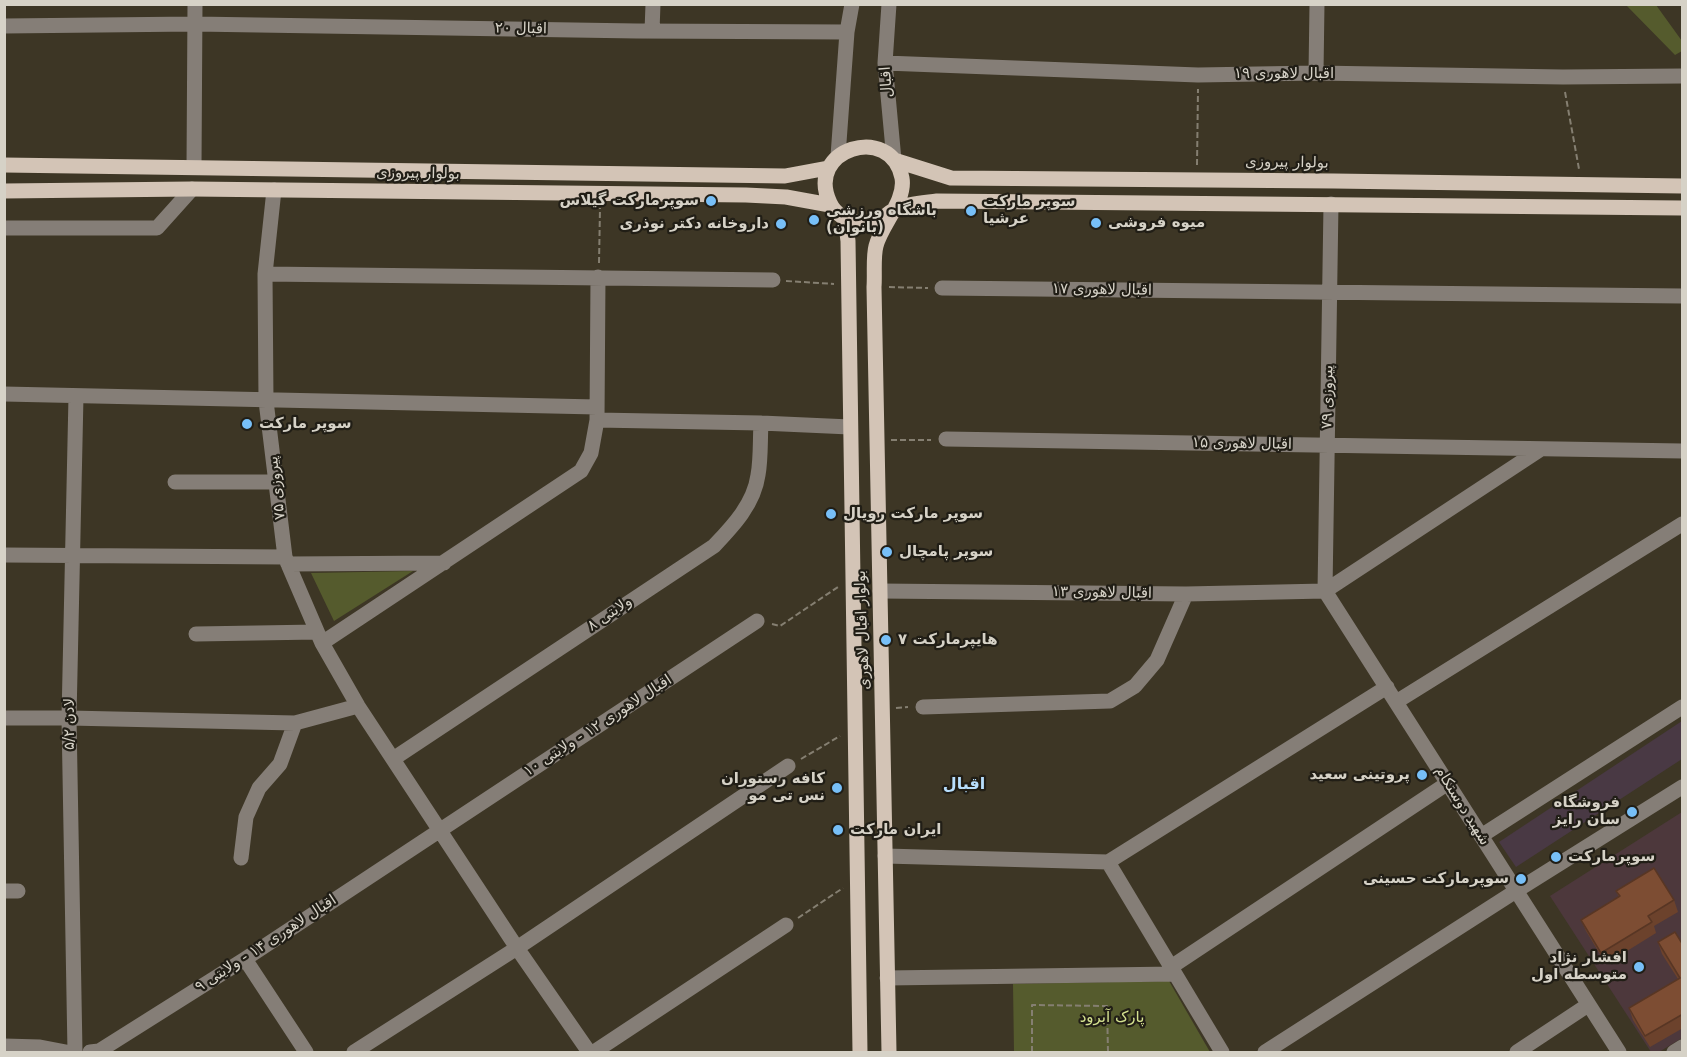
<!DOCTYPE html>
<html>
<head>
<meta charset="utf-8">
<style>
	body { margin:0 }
	#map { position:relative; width:1687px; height:1057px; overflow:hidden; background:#3d3625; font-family:"DejaVu Sans",sans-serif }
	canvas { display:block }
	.frame { position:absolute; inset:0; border:6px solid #d6d2c7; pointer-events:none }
</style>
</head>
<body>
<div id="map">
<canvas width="1687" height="1057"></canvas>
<div class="frame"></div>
</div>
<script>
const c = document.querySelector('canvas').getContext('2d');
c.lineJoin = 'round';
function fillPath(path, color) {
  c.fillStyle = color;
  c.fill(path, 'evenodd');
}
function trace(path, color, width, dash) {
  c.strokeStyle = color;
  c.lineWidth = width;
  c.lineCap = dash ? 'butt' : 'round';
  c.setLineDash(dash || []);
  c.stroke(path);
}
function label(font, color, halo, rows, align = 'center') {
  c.font = font + ' "DejaVu Sans","Noto Sans Arabic",sans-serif';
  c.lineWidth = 4.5;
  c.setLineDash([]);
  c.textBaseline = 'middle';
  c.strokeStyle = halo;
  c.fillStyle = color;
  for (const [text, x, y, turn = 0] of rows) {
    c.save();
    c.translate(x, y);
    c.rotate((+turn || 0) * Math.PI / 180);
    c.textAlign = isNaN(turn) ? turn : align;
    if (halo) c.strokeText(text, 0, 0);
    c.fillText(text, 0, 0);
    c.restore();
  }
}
fillPath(new Path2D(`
	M1682 721V759L1516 867 1499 842Z`), '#493944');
fillPath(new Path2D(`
	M1682 812V1038L1659 1052H1651L1550 896Z`), '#4d383c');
fillPath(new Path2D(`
	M1626 5H1656L1682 41V51L1675 55Z
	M413 571 334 621 311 573Z
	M1169 981 1210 1052H1014L1013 984Z`), '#555b2d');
trace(new Path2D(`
	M1565 92 1579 169
	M1197 165 1198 89
	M599 263 600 208
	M786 281 834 284
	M889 287 928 288
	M891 440H931
	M772 624 780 626 838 587
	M896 708 908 707
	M801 759 840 736
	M798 918 843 888
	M1032 1052V1005L1107 1006 1108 1052`), '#857f71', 2, [6, 3]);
trace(new Path2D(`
	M889 4 885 63 894 160
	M4 26 195 24 637 31 847 32
	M652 31 653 4
	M885 63 1198 75 1316 73 1563 77 1682 76
	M1316 73 1317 4
	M838 156 847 32 852 4
	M194 167 195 4
	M274 190 265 274 266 401 285 557 322 643 358 706 517 948 589 1052
	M4 228H157L192 189
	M265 274 773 280
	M942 288 1682 296
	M4 394 597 407
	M597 420 761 423 850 427
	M946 439 1682 451
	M175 482H276
	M4 555 285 557
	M288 564 444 563
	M880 591 1186 594 1325 591
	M1325 591 1619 1052
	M1325 591 1331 204
	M1325 591 1541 449
	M196 634 317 632
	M322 643 581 471 591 453 597 420 598 277
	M1396 702 1682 524
	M923 707 1110 701 1135 686 1157 660 1186 594
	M4 718H69L295 723 358 706
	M393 759 714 546C733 526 754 504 758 475 761 459 760 440 761 423
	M1481 836 1682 707
	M885 856 1108 862
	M241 858 246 817 259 788 280 764 295 723
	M1108 862 1387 687
	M1108 862 1222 1052
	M4 891H18
	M245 959 306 1052
	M1171 967 1448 783
	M887 978 1175 974
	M4 1046 40 1047 66 1052
	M75 1052 69 718 76 396
	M90 1052 99 1051 245 959 757 621
	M354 1052 517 948 788 766
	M594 1052 786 925
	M1265 1052 1516 891 1682 787
	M1517 1052 1588 1005
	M1674 1052 1682 1047`), '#857e77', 15);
trace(new Path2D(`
	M894 160 951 178 1334 181 1682 186
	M4 165 785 176 828 168
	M4 191 192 189 746 195 786 197 830 205
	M845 218 848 241 860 1052
	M889 1052 874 287C875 275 873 257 876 246 881 225 906 201 902 178 891 122 804 149 830 203 835 214 847 221 859 223 866 223 875 222 881 219 885 217 888 213 892 211 905 204 923 203 937 201L1682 208`), '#d3c4b6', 15);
fillPath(new Path2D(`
	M1616 891 1674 900 1678 912 1654 926 1656 933 1606 964 1586 931 1581 920 1619 897Z
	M1658 942 1683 945V1028L1650 1047 1633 1020 1629 1008 1678 979 1662 954Z`), '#6c422c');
const building = new Path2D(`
	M1654 868 1674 900 1648 916 1652 922 1601 953 1581 920 1620 896 1616 891Z
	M1675 932 1683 945V1014L1645 1036 1629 1008 1680 978 1658 942Z`);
fillPath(building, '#7d4d33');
trace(building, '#583624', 1.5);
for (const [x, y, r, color] of [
	[711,201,6,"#77bff7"],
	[971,211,6,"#77bff7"],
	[814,220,6,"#77bff7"],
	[1096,223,6,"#77bff7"],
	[781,224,6,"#77bff7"],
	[247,424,6,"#77bff7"],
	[831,514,6,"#77bff7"],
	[887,552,6,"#77bff7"],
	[886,640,6,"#77bff7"],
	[1422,775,6,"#77bff7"],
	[837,788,6,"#77bff7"],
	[1632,812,6,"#77bff7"],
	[838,830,6,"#77bff7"],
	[1556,857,6,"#77bff7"],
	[1521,879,6,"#77bff7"],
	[1639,967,6,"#77bff7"]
]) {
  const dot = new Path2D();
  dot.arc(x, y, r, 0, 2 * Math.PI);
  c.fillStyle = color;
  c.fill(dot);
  trace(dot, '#211e16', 2);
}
label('15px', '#d6d2c7', '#211e16', [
	["اقبال ۲۰",521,29,1],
	["اقبال لاهوری ۱۹",1284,74],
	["اقبال",887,82,-94],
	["بولوار پیروزی",1287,163,1],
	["بولوار پیروزی",418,174,1],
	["اقبال لاهوری ۱۷",1102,290,1],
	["پیروزی ۷۹",1328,397,-89],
	["اقبال لاهوری ۱۵",1242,444,1],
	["پیروزی ۷۵",277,488,-97],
	["اقبال لاهوری ۱۳",1102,593,1],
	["ولایتی ۸",610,614,-34],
	["بولوار اقبال لاهوری",863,630,-92],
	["لادن ۵/۲",70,724,-90],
	["اقبال لاهوری ۱۲ - ولایتی ۱۰",598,726,-33],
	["شهید دوستکام",1462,806,58],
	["اقبال لاهوری ۱۴ - ولایتی ۹",266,944,-33]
]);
label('bold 15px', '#d6d2c7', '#211e16', [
	["سوپرمارکت گیلاس",699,201,"right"],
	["سوپر مارکت",983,202],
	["عرشیا",983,219],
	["باشگاه ورزشی",826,211],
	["(بانوان)",826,228],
	["میوه فروشی",1108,223],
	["داروخانه دکتر نوذری",769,224,"right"],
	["سوپر مارکت",259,424],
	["سوپر مارکت رویال",843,514],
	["سوپر‌ پامچال",899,552],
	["هایپرمارکت ۷",898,640],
	["پروتینی سعید",1410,775,"right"],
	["كافه رستوران",825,779,"right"],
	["نس تى مو",825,796,"right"],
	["فروشگاه",1620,803,"right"],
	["سان رایز",1620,820,"right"],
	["ایران مارکت",850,830],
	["سوپرمارکت",1568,857],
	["سوپرمارکت حسینی",1509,879,"right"],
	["افشار نژاد",1627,958,"right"],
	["متوسطه اول",1627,975,"right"]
], 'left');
label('15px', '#d4e18f', '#211e16', [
	["پارک آبرود",1112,1018]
]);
label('bold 16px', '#b7defd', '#211e16', [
	["اقبال",964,785]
]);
</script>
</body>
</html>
